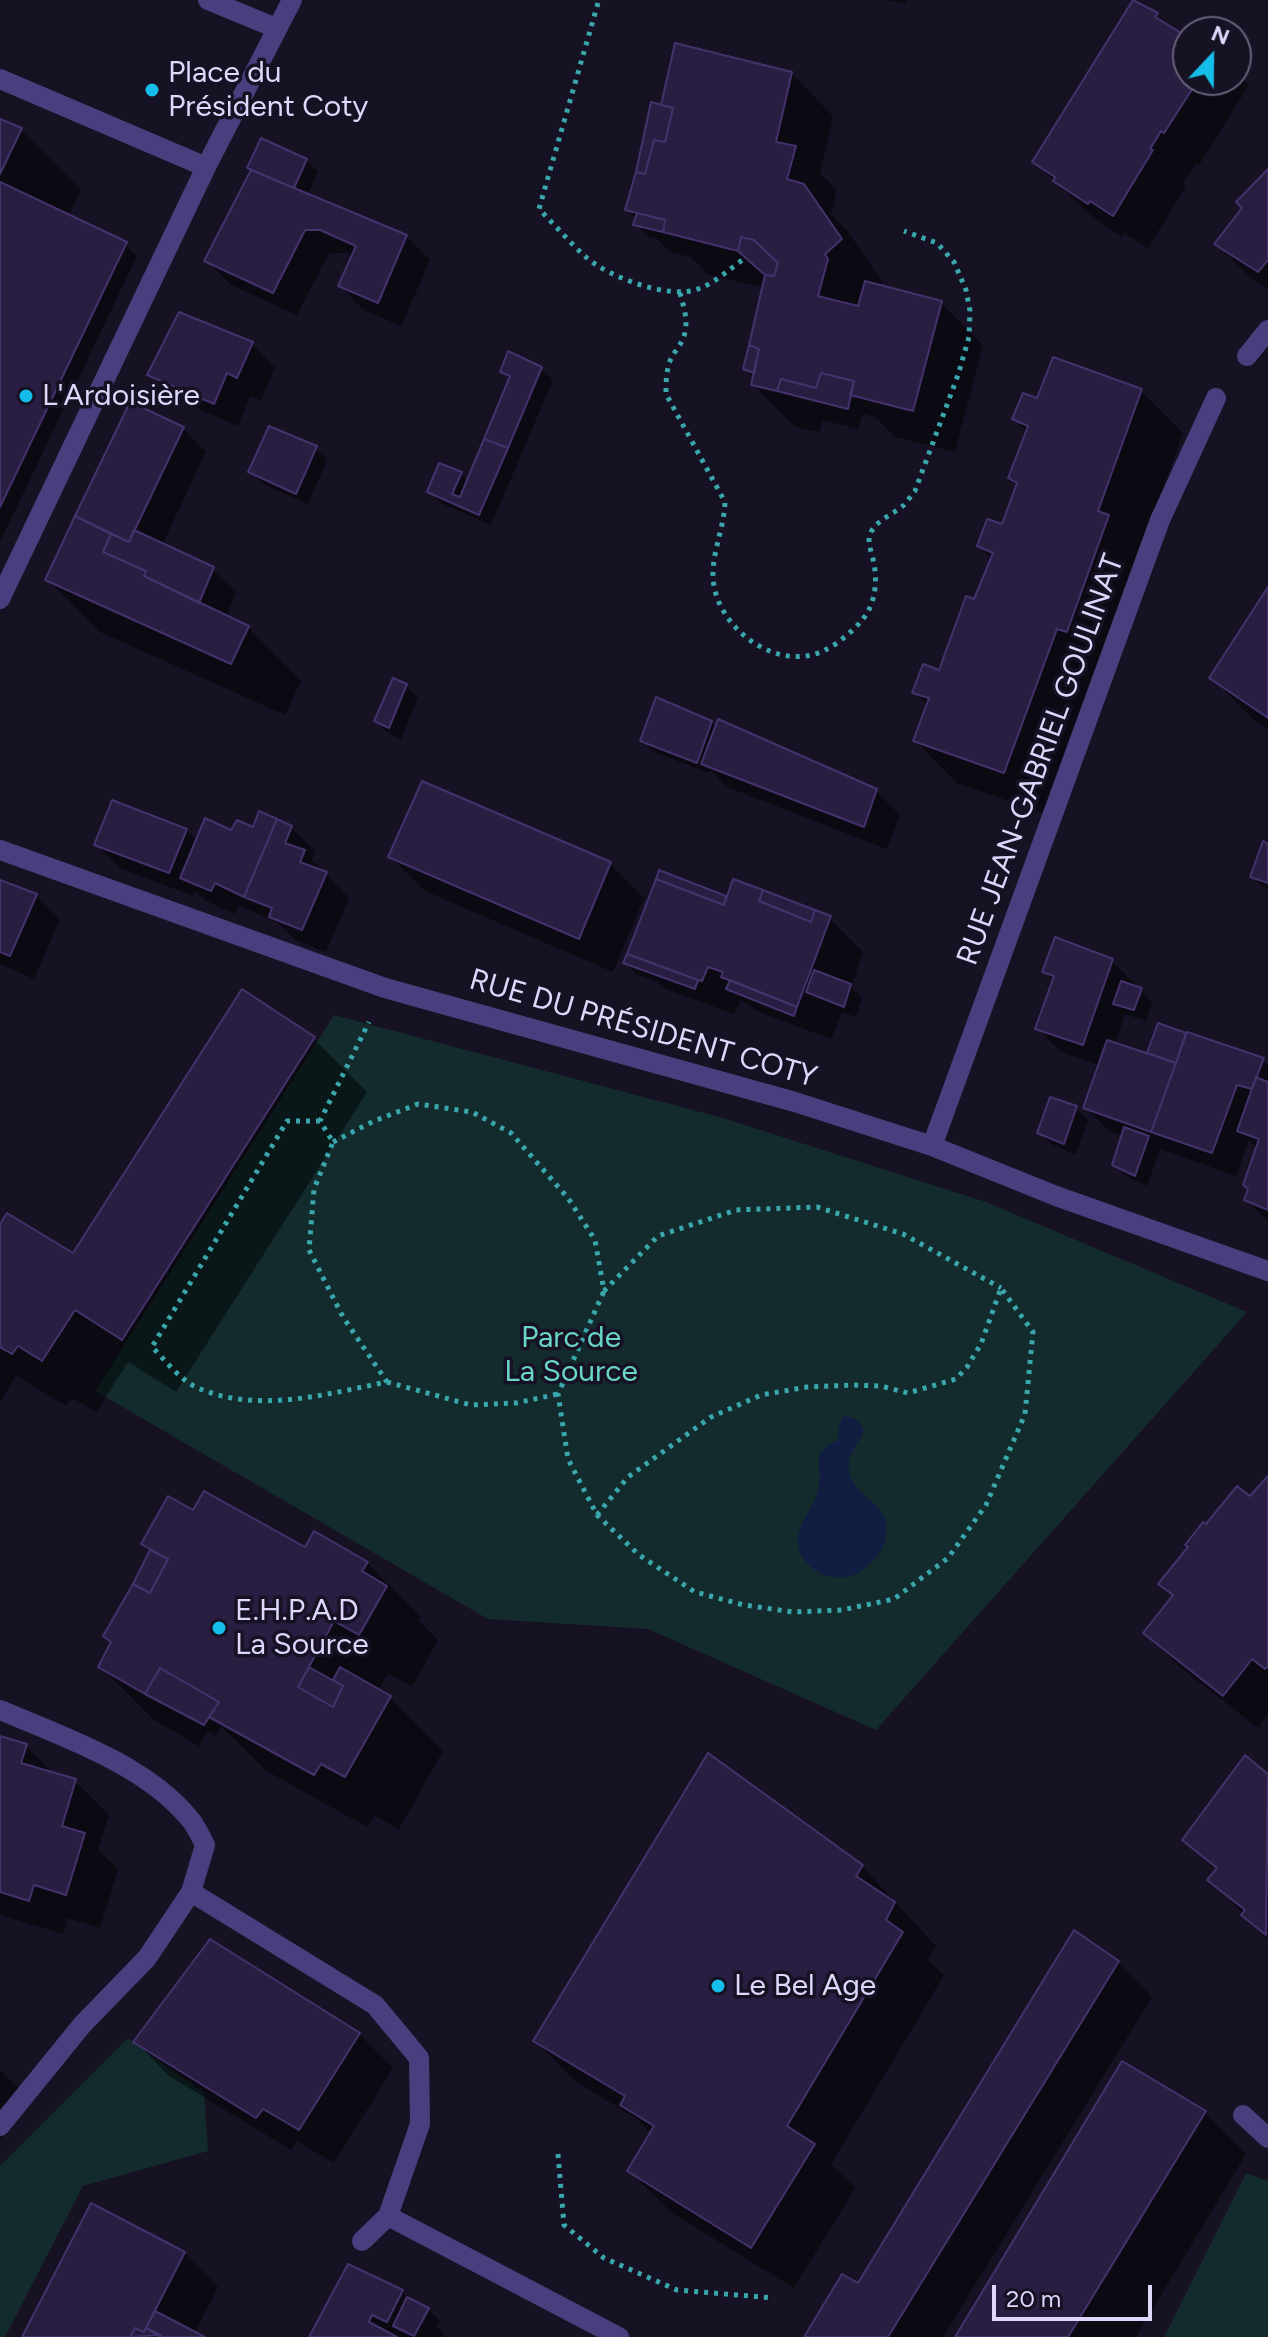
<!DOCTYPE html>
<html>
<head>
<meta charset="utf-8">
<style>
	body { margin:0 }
	#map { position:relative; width:1268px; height:2337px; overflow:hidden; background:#161123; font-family:Figtree,sans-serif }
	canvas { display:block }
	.north { position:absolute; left:1172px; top:16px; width:80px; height:80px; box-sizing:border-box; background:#161123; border:2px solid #666079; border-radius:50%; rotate:22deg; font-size:22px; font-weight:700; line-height:32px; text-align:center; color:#ded6fb }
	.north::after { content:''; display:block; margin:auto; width:28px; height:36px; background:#15bee8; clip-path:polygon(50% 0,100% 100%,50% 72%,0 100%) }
	.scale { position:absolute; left:992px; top:2285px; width:160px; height:36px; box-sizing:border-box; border:4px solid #ded6fb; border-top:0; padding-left:10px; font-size:24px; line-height:28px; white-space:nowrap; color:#ded6fb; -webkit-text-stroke:6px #161123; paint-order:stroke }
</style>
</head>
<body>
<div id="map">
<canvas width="1268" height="2337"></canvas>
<div class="north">N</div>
<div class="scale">20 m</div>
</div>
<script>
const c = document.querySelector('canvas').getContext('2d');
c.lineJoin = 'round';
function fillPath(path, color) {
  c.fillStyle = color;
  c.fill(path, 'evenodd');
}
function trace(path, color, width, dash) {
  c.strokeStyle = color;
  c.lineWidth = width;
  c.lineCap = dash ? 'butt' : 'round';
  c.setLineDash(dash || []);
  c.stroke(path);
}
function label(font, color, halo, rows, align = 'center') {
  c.font = font + ' Figtree,sans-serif';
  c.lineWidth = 7;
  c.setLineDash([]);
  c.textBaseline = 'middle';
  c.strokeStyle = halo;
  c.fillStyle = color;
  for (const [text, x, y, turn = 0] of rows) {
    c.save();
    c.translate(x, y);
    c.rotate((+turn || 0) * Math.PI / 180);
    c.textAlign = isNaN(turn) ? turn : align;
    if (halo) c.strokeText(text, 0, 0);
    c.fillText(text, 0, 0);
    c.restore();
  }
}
fillPath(new Path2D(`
	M334 1015 723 1118 986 1202 1247 1312 876 1730 648 1629 488 1619 95 1391Z
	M128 2038 204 2093 208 2151 83 2186 5 2337H0V2166Z
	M1246 2173 1268 2181V2337H1164Z`), '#142b2d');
fillPath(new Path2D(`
	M844 1416C855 1417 859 1421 864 1430 858 1446 844 1457 850 1475 858 1501 892 1504 886 1536 884 1546 879 1555 871 1562 858 1576 847 1580 828 1576 820 1574 812 1569 807 1563 784 1538 810 1517 818 1491 825 1465 807 1455 838 1440L839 1425Z`), '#111e42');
fillPath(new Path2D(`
	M888 0H906L905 4Z
	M1156 15 1169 28 1188 39V80H1236V72L1249 85 1199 165 1196 164 1183 183 1186 186 1148 248 1124 233 1122 237 1089 214 1034 161Z
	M791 73 833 116 820 173 837 190 831 214 846 229 883 282 878 286 941 303 983 345 955 452 895 437 875 417 863 414 858 429 823 420 819 432 795 427 753 384 754 378 745 369 764 288 707 274 691 257 670 252 656 238 647 236 636 224 637 219 628 210 662 107Z
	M0 121 21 130 81 190 68 217 125 244 137 256 0 542Z
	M306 160 318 172 307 196 406 236 430 260 401 326 364 310 340 286 353 257 346 253H329L297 315 231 285 207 261 253 171 249 167Z
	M1268 172V289L1251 278 1217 244Z
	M252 344 275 368 261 400 250 396 238 426 173 398 149 374Z
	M541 369 553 380 491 525 441 503 429 491 460 474 468 482 510 379 502 372Z
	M1141 391 1183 433 1046 814 957 783 915 740 928 705 915 692 940 672 976 602 992 559 979 546 1003 526 1018 486 1011 478 1027 432 1015 419Z
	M131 404 183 429 206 452 162 545 212 569 236 592 226 617 248 627 301 681 285 715 100 632 47 579Z
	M315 448 327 460 308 504 263 484 251 472Z
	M1268 591V729L1253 719 1211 677Z
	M406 686 418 697 401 739 388 733 376 721Z
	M711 722 717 728 876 791 900 815 887 849 727 787 710 770 709 773 654 752 642 741Z
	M291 828 315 851 312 860 349 898 326 952 296 940 278 923 238 905 235 914 206 901 195 890 193 896 120 868 96 844 186 831 197 841 232 832Z
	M1268 847V890L1252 877Z
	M391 857 610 864 644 898 613 972 425 891Z
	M0 882 36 896 60 919 34 979 0 964Z
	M725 898 829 918 863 952 851 987 862 998 856 1017 842 1012 831 1039 757 1011 741 1000 734 1014 663 988 657 981 637 975 625 963Z
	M1112 961 1136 985 1135 988 1141 990 1152 1002 1146 1021 1125 1014 1115 1044 1155 1058 1149 1052 1159 1025 1263 1060 1268 1065V1221L1246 1199 1258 1149 1249 1140 1236 1176 1160 1149 1147 1186 1126 1176 1114 1164 1123 1136 1109 1131 1085 1107 1100 1065 1061 1052 1038 1028 1054 981 1045 972Z
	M314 1039 367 1092 176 1392 128 1362 96 1412 72 1398 66 1406 16 1375 0 1402V1227L74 1256Z
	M1076 1108 1088 1120 1076 1155 1051 1144 1039 1132Z
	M1268 1479V1715L1258 1728 1180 1667 1146 1633 1174 1597 1161 1584 1206 1527 1250 1498Z
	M194 1513 306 1549 367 1563 420 1616 418 1620 438 1640 412 1687 388 1673 378 1691 390 1698 443 1751 399 1829 375 1816 367 1827 265 1770 222 1727 216 1736 208 1731 199 1746 154 1720 101 1667 152 1552 144 1544Z
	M0 1738 26 1746 55 1775 75 1781 109 1815 98 1849 118 1869 100 1928 67 1918 63 1934 0 1915Z
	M1246 1758 1268 1777V1939L1210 1880 1217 1871 1185 1840Z
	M862 1866 936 1946 928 1960 944 1975 831 2164 855 2188 794 2288 672 2213 630 2171 652 2134 636 2118 578 2083 535 2041Z
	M1118 1963 1152 1997 943 2337H806L858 2286Z
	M359 2034 393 2068 334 2163 297 2141 291 2150 169 2076 136 2042Z
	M0 2070 30 2100 0 2139Z
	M1204 2112 1246 2154 1136 2337H957Z
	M184 2253 218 2287 194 2334 200 2337H25Z
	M402 2292 410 2301 430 2311H425L420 2322 423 2324 430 2311 440 2321 437 2327 444 2334 442 2337H313Z`), '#0007');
const building = new Path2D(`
	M1133 0 1158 13 1155 17 1188 37V80H1198L1164 133 1161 131 1150 149 1153 150 1113 216 1090 201 1088 204 1053 181 1055 177 1032 162Z
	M675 43 792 72 776 142 796 146 787 179 804 184 842 239 825 254 828 259 818 296 858 306 865 281 942 301 913 411 850 395 854 381 821 373 816 388 781 379 777 391 751 385 759 349 749 345 765 275 774 276 778 263 754 240 741 237 738 251 663 232 665 220 625 210 636 172 645 174 654 140 665 142 673 108 661 105Z
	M651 102 673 108 665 142 654 140 645 174 636 172Z
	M0 119 22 128 0 174Z
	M261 138 307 159 294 188 247 168Z
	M1268 169V260L1258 272 1214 244 1242 208 1236 202Z
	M251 170 407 235 378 303 338 286 356 246 320 230H305L273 293 204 261Z
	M0 182 127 242 0 507Z
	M637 213 665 220 663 232 633 225Z
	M741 237 754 240 778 263 774 276 765 275 738 251Z
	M179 312 253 342 237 378 227 373 214 404 147 375Z
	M749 345 759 349 754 373 743 369Z
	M508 351 542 367 508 448 484 439 510 376 500 372Z
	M1053 357 1142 389 1098 511 1109 515 1067 632 1057 629 1004 773 913 741 929 698 912 693 923 664 939 670 966 596 974 599 993 553 977 546 987 519 1002 524 1017 483 1008 478 1028 426 1012 419 1023 393 1037 398Z
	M821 373 854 381 848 409 777 391 781 379 816 388Z
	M130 402 184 427 129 542 75 516Z
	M269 426 317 446 296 494 248 472Z
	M484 439 508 448 479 515 427 492 439 463 462 472 452 494 460 497Z
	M75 516 111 534 103 552 146 571 144 576 249 626 231 664 45 580Z
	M134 530 214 567 199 603 144 576 146 571 103 552 111 534 129 542Z
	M1268 587V718L1209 678Z
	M393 678 407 684 389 728 374 721Z
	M656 697 712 721 697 763 640 741Z
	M718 719 877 789 864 827 701 764Z
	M422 781 611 862 579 939 388 857Z
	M112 800 187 829 169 873 94 845Z
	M259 811 277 819 244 897 215 883 211 891 180 878 205 818 231 830 237 820 253 827Z
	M277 819 292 826 285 843 305 850 300 862 327 872 302 930 269 917 272 908 244 897Z
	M1263 841 1268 844V883L1250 877Z
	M659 870 726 896 724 905 656 879Z
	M656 879 724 905 733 879 763 890 759 901 811 922 815 910 831 916 797 1007 721 977 723 972 708 967 702 981 698 980 627 954Z
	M0 880 37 894 10 956 0 952Z
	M763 890 815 910 811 922 759 901Z
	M1055 937 1113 959 1083 1045 1035 1029 1054 976 1042 972Z
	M627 954 698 980 695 989 623 963Z
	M814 970 851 984 844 1007 806 992Z
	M730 980 797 1007 794 1016 726 989Z
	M1121 981 1142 988 1134 1010 1113 1004Z
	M242 989 315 1037 122 1340 75 1310 42 1361 18 1346 12 1354 0 1347V1224L7 1213 73 1253Z
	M1158 1023 1186 1033 1176 1063 1147 1053Z
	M1187 1032 1264 1058 1252 1089 1237 1085 1212 1153 1151 1132Z
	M1107 1040 1176 1063 1151 1132 1083 1108Z
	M1256 1077 1268 1082V1210L1244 1200 1248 1189 1243 1185 1259 1139 1237 1131Z
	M1050 1097 1077 1106 1064 1144 1037 1133Z
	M1124 1127 1149 1136 1135 1176 1112 1165Z
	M1268 1476V1666L1265 1669 1252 1659 1223 1696 1143 1633 1173 1595 1158 1584 1188 1547 1185 1545 1203 1522 1206 1524 1237 1486 1250 1496Z
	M204 1491 305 1547 314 1531 368 1562 362 1571 387 1586 359 1635 334 1621 298 1687 333 1707 343 1686 333 1680 340 1667 391 1696 345 1777 321 1764 314 1775 209 1717 219 1702 160 1668 145 1694 98 1667 111 1642 103 1636 133 1584 150 1593 168 1559 141 1544 168 1496 193 1510Z
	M150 1550 168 1559 150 1593 133 1584Z
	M309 1667 343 1686 333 1707 298 1687Z
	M160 1668 219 1702 204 1725 145 1694Z
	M0 1736 27 1744 21 1763 76 1779 62 1826 85 1833 66 1895 34 1885 29 1901 0 1892Z
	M708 1753 863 1865 856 1876 895 1902 886 1920 903 1932 787 2126 815 2144 751 2248 627 2171 654 2126 620 2105 625 2096 533 2041Z
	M1245 1755 1268 1774 1266 1935 1241 1915 1245 1910 1207 1880 1217 1868 1182 1840Z
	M1074 1930 1119 1961 888 2337H804L842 2274 858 2283Z
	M210 1939 360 2033 299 2130 263 2109 256 2118 133 2042Z
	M1122 2061 1206 2111 1068 2337H955Z
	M91 2203 185 2252 146 2328 144 2332 135 2328 130 2337H22Z
	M348 2264 403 2290 387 2322 372 2315 369 2322 397 2337H309Z
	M407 2297 429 2308 414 2336 393 2326Z
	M155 2311 205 2337H160L146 2328Z
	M135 2328 144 2332 146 2328 161 2335 130 2337Z`);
fillPath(building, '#291e42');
trace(building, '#44326c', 2);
trace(new Path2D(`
	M598 3 539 209C555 225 570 243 587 258 609 277 670 300 698 289 715 283 731 268 745 258
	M680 293C683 305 688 318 685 332 683 344 674 351 670 361 666 372 666 383 666 394L725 502C724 531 709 558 714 586 722 632 780 673 825 650 838 644 854 630 863 619 877 601 878 577 872 555 870 547 867 541 871 532 878 519 894 514 904 505 908 501 911 495 915 491L958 375 969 337 970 311 966 290 954 262 937 243 904 231
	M320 1121H287L152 1347C165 1360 181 1381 198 1388 258 1414 326 1394 387 1382L343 1317 309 1250 314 1189 333 1142 320 1121 369 1022
	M333 1142 374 1121 418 1104 472 1112 511 1133 568 1198 595 1240 604 1291 658 1236 736 1210 817 1207 903 1234 1001 1288
	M387 1382 471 1405 516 1403 558 1394
	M597 1515 628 1477 711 1417 761 1395 807 1387 854 1385 881 1386 908 1393 956 1379 967 1367 981 1344 1001 1288 1033 1332 1025 1414 986 1505 948 1558 894 1599 842 1610 793 1612 744 1605 695 1592 639 1555 597 1515 568 1459 558 1394 604 1291
	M558 2154 564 2225 604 2258 677 2290 774 2298`), '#3aa7ac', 5, [4, 6]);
trace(new Path2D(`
	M191 1892 375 2005 419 2058 420 2124 388 2216 362 2241
	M1243 2115 1268 2138
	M388 2216 619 2337`), '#48407e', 20);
trace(new Path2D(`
	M208 0 276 28
	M0 79 206 167
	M1247 356 1268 330
	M0 599 206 167 292 0
	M0 850 385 988 795 1102 932 1146 1056 1196 1268 1271
	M932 1146 1160 520 1216 398
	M0 1710C62 1736 146 1765 189 1818 196 1825 200 1836 205 1845L191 1892 147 1958 82 2025 0 2126`), '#48407e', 20);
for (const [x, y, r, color] of [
	[152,90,8,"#15bee8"],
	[26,396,8,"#15bee8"],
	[219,1628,8,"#15bee8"],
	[718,1986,8,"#15bee8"]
]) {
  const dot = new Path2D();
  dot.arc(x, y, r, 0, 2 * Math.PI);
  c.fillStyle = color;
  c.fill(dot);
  trace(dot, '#161123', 3);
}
label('30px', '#ded6fb', '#161123', [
	["Place du",168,73],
	["Président Coty",168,107],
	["L'Ardoisière",42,396],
	["E.H.P.A.D",235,1611],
	["La Source",235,1645],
	["Le Bel Age",734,1986]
], 'left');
label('30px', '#ded6fb', '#161123', [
	["RUE JEAN-GABRIEL GOULINAT",1041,760,-70],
	["RUE DU PRÉSIDENT COTY",643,1029,16]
]);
label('30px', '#69d5c5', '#161123', [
	["Parc de",571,1338],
	["La Source",571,1372]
]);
</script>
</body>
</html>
